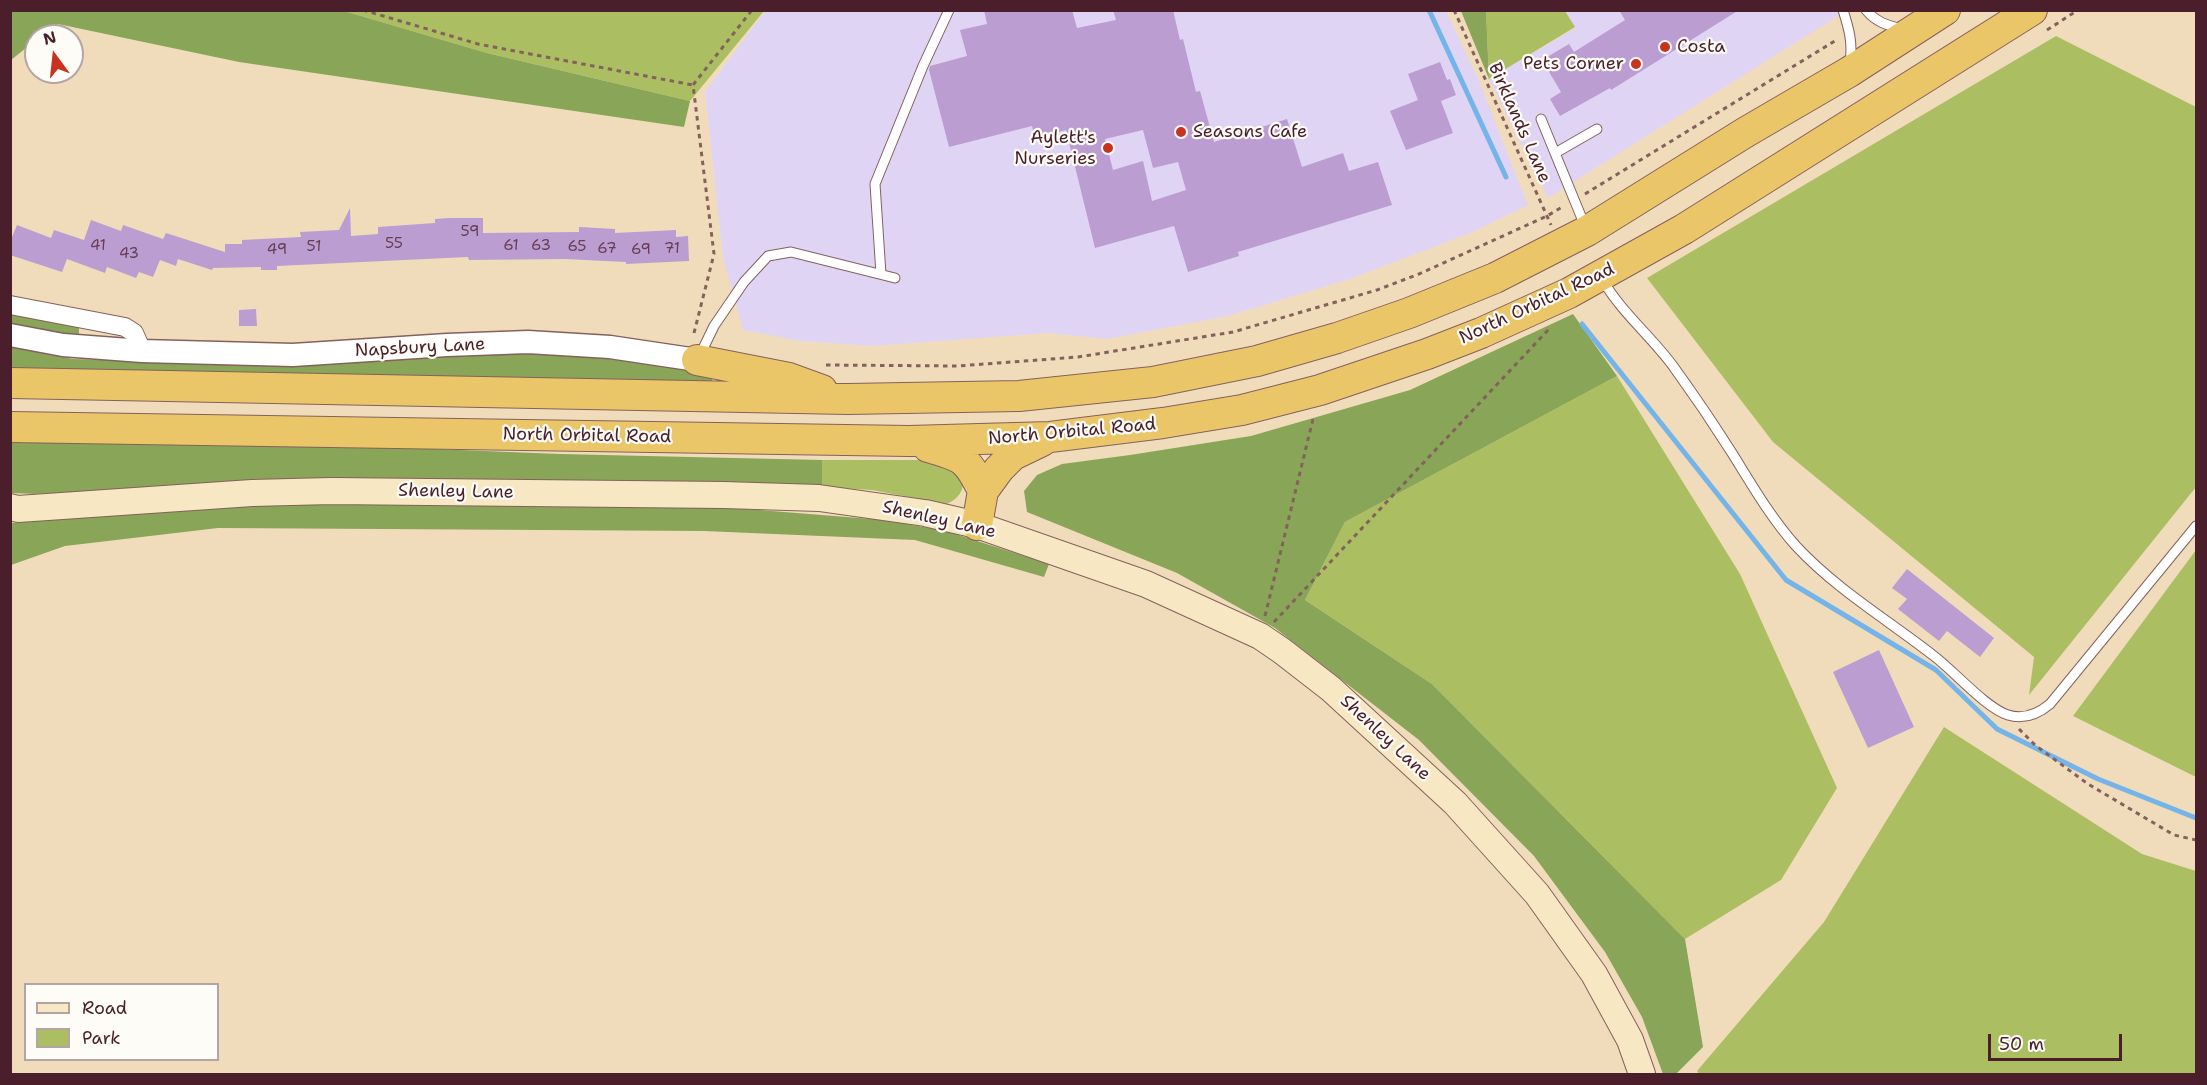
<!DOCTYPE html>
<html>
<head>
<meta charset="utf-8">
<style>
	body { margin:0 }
	#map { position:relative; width:2207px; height:1085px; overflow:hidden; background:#f0dcbb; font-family:"Shantell Sans",sans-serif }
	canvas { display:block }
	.frame { position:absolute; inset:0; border:12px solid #4a1f2b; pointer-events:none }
	.legend { position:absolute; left:24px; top:983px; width:195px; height:78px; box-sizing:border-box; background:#fdfcf7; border:2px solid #b5a4a5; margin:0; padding:8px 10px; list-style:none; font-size:18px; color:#4a1f2b }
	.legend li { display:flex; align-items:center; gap:12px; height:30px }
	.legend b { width:30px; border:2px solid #b5a4a5 }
	.north { position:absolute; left:24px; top:24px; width:60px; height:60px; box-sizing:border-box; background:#fdfcf7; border:2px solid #b5a4a5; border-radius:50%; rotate:345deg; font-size:16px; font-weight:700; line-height:24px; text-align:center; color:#4a1f2b }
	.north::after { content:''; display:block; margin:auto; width:21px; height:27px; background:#c8321e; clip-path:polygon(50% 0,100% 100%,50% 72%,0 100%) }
	.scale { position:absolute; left:1988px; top:1034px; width:134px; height:27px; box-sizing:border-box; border:3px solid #4a1f2b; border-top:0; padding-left:8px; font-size:18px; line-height:21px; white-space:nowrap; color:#4a1f2b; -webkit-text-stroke:4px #fdfcf7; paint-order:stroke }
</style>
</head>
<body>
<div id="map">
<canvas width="2207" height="1085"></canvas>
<div class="frame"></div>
<ul class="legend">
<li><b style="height:8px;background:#f7e8c3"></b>Road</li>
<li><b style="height:16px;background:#acbe62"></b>Park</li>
</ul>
<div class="north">N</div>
<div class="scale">50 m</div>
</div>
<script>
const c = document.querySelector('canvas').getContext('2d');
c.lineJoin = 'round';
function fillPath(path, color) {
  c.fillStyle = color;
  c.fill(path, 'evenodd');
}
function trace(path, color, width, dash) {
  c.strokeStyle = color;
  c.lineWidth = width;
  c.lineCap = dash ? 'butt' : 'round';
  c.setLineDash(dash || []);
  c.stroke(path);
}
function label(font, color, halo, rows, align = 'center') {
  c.font = font + ' "Shantell Sans",sans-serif';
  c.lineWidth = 4.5;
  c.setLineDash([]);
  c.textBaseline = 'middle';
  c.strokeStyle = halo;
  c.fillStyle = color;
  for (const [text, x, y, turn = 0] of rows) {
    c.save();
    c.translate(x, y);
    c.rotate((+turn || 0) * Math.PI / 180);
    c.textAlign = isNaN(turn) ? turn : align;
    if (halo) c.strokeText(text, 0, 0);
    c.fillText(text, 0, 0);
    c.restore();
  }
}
fillPath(new Path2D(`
	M765 11H1446L1479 81 1528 205 1473 232 1350 279 1228 316 1107 339 1048 333 873 346 800 341 743 330 723 257 705 92Z
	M1565 11H1846L1548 198 1489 79 1575 28Z`), '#e0d4f4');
fillPath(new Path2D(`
	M344 11H764L690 101 487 53Z
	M1486 11H1565L1575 27 1489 79Z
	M2056 36 2196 107V487L2029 695 2034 657 1773 442 1647 278Z
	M1617 376 1740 574 1837 788 1781 880 1685 939 1432 684 1305 600 1345 522Z
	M822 460H926L945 464 964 478C963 492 959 498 947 504L872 490 822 487Z
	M2196 550V777L2073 716Z
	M1944 727 2142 854 2196 871V1074H1699L1697 1071 1824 922Z`), '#acbe62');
fillPath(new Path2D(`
	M11 10 344 11 487 53 690 101 684 127 239 62 58 24 42 36H36V40L11 60Z
	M1461 11H1486L1489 79Z
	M10 313 79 327V340L11 327Z
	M1573 314 1617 376 1345 522 1305 600 1432 684 1685 939 1703 1047 1676 1074H1663L1642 1017 1605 952 1534 856 1419 740 1275 628 1177 573 1027 512 1024 491 1037 475 1062 464 1130 455 1251 436 1410 390Z
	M11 346 73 359 225 363 558 351 713 369 712 383 11 369Z
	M11 442 358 446 560 454 822 460V487L204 485 35 494 11 493Z
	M311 503 709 506 884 520 946 531 1049 564 1044 577 915 540 704 531 218 528 65 546 11 565V523L203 508Z`), '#89a558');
trace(new Path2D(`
	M1429 10 1506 177
	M1582 324 1786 580 1936 670 1997 729 2098 779 2196 818`), '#74b4e8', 5);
fillPath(new Path2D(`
	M984 10H1072L1077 28 1116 20 1113 10H1173L1180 40 1183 39 1196 92 1200 91 1214 142 1287 119 1302 167 1343 153 1349 171 1378 162 1392 205 1238 252 1239 256 1188 272 1174 226 1095 248 1066 130 1035 138 1032 126 949 147 929 70 930 66 967 56 960 30 987 24ZM1143 130 1153 168 1178 162 1186 190 1152 201 1143 161 1113 170 1105 139Z
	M1619 10H1739L1611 90 1610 88 1560 116 1550 99 1561 92 1542 60 1569 44 1574 52 1625 20Z
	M1440 62 1447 80 1450 79 1456 95 1441 101 1453 133 1406 150 1390 111 1418 100 1408 74Z
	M350 208 351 236 378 234V227L435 223V219L449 218H483V233L579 232V227L615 229V233L676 230V237L688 236 689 261 626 264V262L565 259 469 260 468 257 277 266V270H261V267L213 268 212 270 178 259 176 266 160 260 153 277 139 272 136 278 107 267 105 273 67 259 62 272 10 255V242L17 225 51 238 54 230 84 240 91 220 121 231 123 225 163 239 166 233 225 252V244H242V240L301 237 300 232 339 230Z
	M256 309 257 326H239V310Z
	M1907 569 1994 638 1980 657 1947 631 1939 641 1898 609 1907 599 1892 588Z
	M1879 650 1914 727 1868 748 1833 672Z`), '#bb9dd1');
const service = new Path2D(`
	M1843 10C1849 29 1853 43 1850 63
	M1866 10C1876 22 1888 26 1903 29
	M1541 119 1585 226
	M1557 152 1597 129
	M881 274 875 184 923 66 949 10
	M1602 279C1621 312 1651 336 1673 366 1694 395 1713 423 1732 453 1752 485 1771 518 1796 546 1837 590 1888 620 1934 656 1955 672 1986 708 2008 715 2024 720 2038 714 2050 704L2196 526
	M700 355 714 326 744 282 768 256 791 252 895 278`);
const minor = new Path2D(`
	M10 305 125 327 134 333 142 351`);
const tertiary = new Path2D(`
	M10 335 63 345 142 351 293 355 447 345 528 342 610 347 697 360`);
const secondary = new Path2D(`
	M10 507 18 509 252 493 331 491 724 495 819 498 925 513 977 525 1146 584 1260 636 1282 651 1331 689 1455 803 1537 894 1594 974 1630 1040 1642 1074`);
const trunk = new Path2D(`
	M697 360 789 378 822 390
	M10 383 848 399 1019 396 1153 382 1257 361 1337 338 1409 313 1495 278 1587 231 1746 132 1849 72 1945 10
	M10 427 909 441 1050 437 1163 423 1242 410 1320 390 1427 354 1481 333 1569 293 1684 229 2032 10
	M928 447C963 457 967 458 983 491
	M977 525 983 491 999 469 1013 455 1042 441`);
trace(service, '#84615d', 11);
trace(minor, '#84615d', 20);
trace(tertiary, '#84615d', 25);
trace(secondary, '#84615d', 28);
trace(trunk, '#84615d', 32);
trace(new Path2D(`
	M363 10 478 44 693 85
	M1454 10 1551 225
	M2047 30 2078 10
	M1585 194 1838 39
	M694 333 714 254 693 85 752 10
	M826 365 958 366 1078 357 1233 332 1377 290 1419 274 1547 216 1564 206
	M1265 616 1314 415
	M1274 622 1549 329
	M2019 729 2035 745 2088 784 2174 835 2196 840`), '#84615d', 3, [4.5, 4.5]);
trace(service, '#fff', 9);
trace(minor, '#fff', 18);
trace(tertiary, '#fff', 22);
trace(secondary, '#f7e8c3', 26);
trace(trunk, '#ebc669', 30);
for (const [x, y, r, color] of [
	[1665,47,6,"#c8321e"],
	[1636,64,6,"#c8321e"],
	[1181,132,6,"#c8321e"],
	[1108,148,6,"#c8321e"]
]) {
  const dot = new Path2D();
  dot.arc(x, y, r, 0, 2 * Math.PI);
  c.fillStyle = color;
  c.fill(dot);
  trace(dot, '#fdfcf7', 2);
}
label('15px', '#663e54', null, [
	["59",470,232],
	["55",394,244],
	["41",98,246],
	["61",511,246],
	["63",541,246],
	["51",314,247],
	["65",577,247],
	["67",607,249],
	["71",672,249],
	["49",277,250],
	["69",641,250],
	["43",129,254]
]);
label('18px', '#4a1f2b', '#fdfcf7', [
	["Costa",1677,47],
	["Pets Corner",1624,64,"right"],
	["Seasons Cafe",1193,132],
	["Aylett's",1096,138,"right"],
	["Nurseries",1096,159,"right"]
], 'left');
label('18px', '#4a1f2b', '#fdfcf7', [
	["Birklands Lane",1519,123,66],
	["North Orbital Road",1537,304,-25],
	["Napsbury Lane",420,348,-3],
	["North Orbital Road",1072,432,-5],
	["North Orbital Road",587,436,1],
	["Shenley Lane",456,492,1],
	["Shenley Lane",939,520,13],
	["Shenley Lane",1385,738,43]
]);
</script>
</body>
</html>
